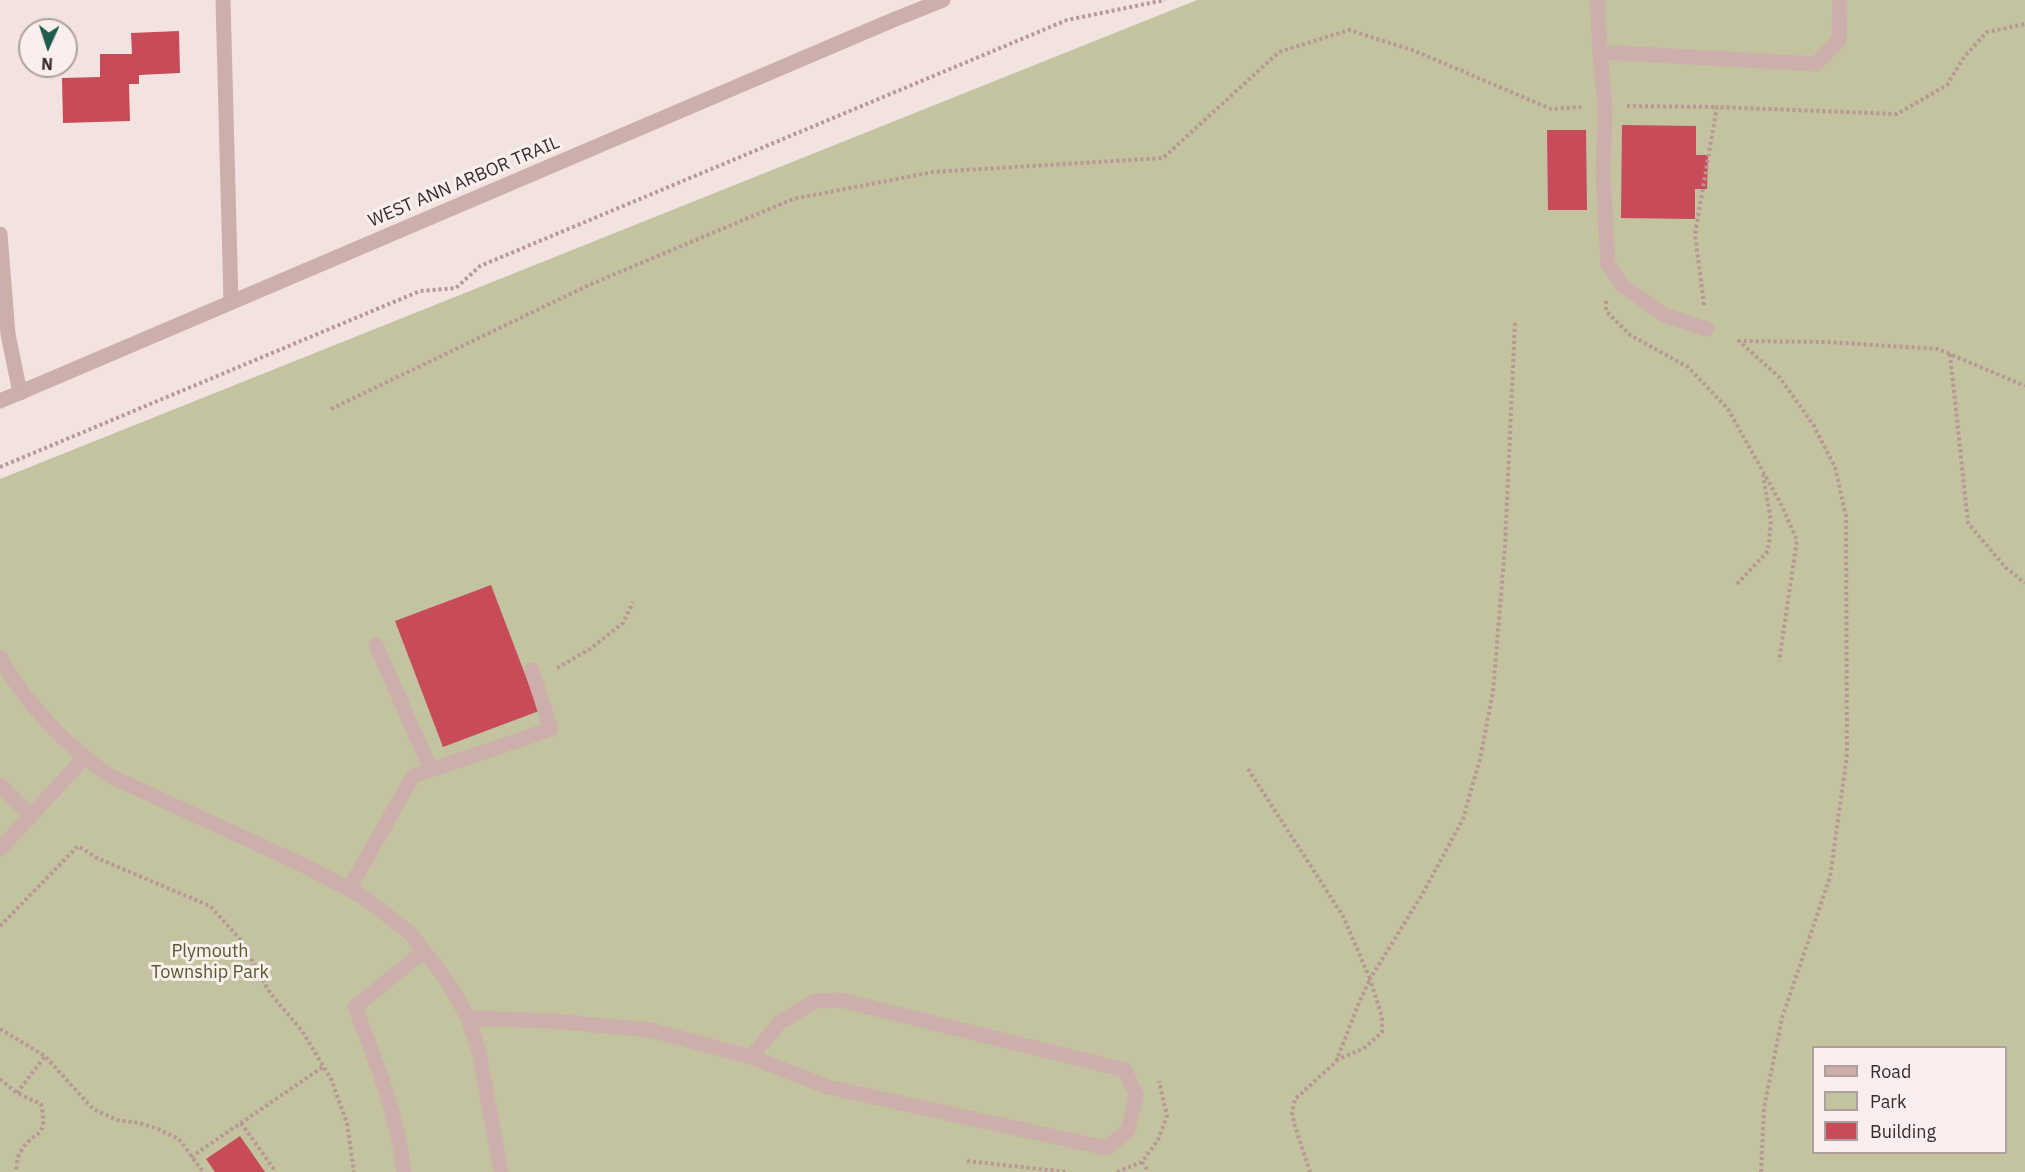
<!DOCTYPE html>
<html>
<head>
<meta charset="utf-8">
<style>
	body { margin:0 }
	#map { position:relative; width:2025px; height:1172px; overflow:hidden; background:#f3e3e0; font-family:"IBM Plex Sans",sans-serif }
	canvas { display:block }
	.legend { position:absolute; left:1812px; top:1046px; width:195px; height:108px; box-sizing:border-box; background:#fbefed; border:2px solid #aea09f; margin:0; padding:8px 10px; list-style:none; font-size:18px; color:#3a2a2b }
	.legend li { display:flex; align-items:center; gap:12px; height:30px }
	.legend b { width:30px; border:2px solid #aea09f }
	.north { position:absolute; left:18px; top:18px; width:60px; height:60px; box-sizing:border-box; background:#fbefed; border:2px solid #aea09f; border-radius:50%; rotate:183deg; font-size:16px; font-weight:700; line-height:24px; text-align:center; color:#3a2a2b }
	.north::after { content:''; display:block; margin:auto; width:21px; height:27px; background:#1f5c4b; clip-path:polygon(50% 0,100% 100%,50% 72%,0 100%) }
</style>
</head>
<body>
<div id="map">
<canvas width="2025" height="1172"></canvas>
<ul class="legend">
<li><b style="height:8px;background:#ccafab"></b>Road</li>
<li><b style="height:16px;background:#c3c39f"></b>Park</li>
<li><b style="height:16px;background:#c74b58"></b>Building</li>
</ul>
<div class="north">N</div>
</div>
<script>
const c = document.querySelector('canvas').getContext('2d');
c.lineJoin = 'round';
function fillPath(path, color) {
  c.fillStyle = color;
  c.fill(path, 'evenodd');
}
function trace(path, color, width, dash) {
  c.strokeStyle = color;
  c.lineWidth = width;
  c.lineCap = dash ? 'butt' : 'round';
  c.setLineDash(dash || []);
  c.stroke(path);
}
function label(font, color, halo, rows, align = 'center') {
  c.font = font + ' "IBM Plex Sans",sans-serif';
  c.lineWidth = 6;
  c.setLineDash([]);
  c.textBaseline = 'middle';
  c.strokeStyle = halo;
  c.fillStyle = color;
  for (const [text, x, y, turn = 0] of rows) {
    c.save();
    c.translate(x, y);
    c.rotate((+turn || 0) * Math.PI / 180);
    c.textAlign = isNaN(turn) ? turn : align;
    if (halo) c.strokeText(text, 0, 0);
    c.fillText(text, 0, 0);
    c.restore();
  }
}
fillPath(new Path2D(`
	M1197 0H2025V1172H0V479ZM1814 1048H2006V1152H1814Z`), '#c3c39f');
fillPath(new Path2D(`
	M179 31 180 73 139 75V84H129L130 121 63 123 62 78 100 77V54H132L131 33Z
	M1622 125 1696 126V155H1708L1707 189H1695V219L1621 218Z
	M1547 130H1586L1587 210H1548Z
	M491 585 539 711 443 747 395 621Z
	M240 1136 265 1172H215L206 1159Z`), '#c74b58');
trace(new Path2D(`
	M1627 106 1717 107
	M1606 301V311L1630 335 1688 367 1728 409 1780 502 1797 540 1779 661
	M1704 305 1695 234 1717 107 1897 114 1947 85 1964 57 1987 32 2025 24
	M1950 354 1968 523 2005 567 2025 583
	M331 409 589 285 793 199 933 172 1163 158 1279 52 1349 30 1415 51 1551 109 1581 107
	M0 467 420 291 456 288 480 266 1067 20 1165 0
	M1737 584 1768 551 1771 521 1763 475
	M557 668 590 649 623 623 633 602
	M1248 769 1343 916 1370 979 1358 1005 1336 1062 1295 1099 1292 1113 1295 1126 1310 1172
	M0 926 78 846 97 858 210 906 240 939 270 993 302 1031 331 1079 347 1123 354 1172
	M0 1029 45 1056 93 1109 117 1120 139 1123 158 1129 179 1139 203 1172
	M1336 1060 1363 1049 1382 1032V1017L1370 979 1423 893 1463 819 1480 759 1493 692 1505 546 1515 321
	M0 1079 17 1093 41 1104C49 1142 33 1128 20 1153 17 1158 17 1166 16 1172
	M17 1093 45 1056
	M241 1123 276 1172
	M191 1157 323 1067
	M967 1161 1066 1172
	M1142 1162 1149 1172
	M1117 1172 1142 1162 1158 1140 1167 1116 1159 1081
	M1761 1172 1764 1108 1782 1018 1830 877 1847 755 1846 516 1835 467 1814 426 1780 378 1739 341 1827 342 1938 349 2025 386`), '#b89895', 4, [3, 3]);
trace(new Path2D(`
	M223 0 231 302
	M1597 0 1600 52 1816 64 1839 40 1840 0
	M1600 52 1605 106 1603 176 1608 265 1623 286 1664 315 1707 329
	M0 234 8 334 20 393
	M0 657C25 703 67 747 110 776L301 864 362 896 410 933 448 982 468 1018 479 1052 501 1172
	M431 770 551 729 532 670
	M0 785 31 816
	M0 849 84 758
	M349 889 413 776 431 770 376 645
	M468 1018 551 1021 650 1030 751 1057 828 1087 1106 1148 1128 1131 1136 1095 1125 1070 840 1000 815 1001 780 1022 751 1057
	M404 1172C397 1114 376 1061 355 1007L424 951`), '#ccafab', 15);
trace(new Path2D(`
	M0 401 893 20 943 0`), '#ccafab', 15);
label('18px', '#3a2a2b', '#fbefed', [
	["WEST ANN ARBOR TRAIL",464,182,-23]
]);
label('18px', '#58592e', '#fbefed', [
	["Plymouth",210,952],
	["Township Park",210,973]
]);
</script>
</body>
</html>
